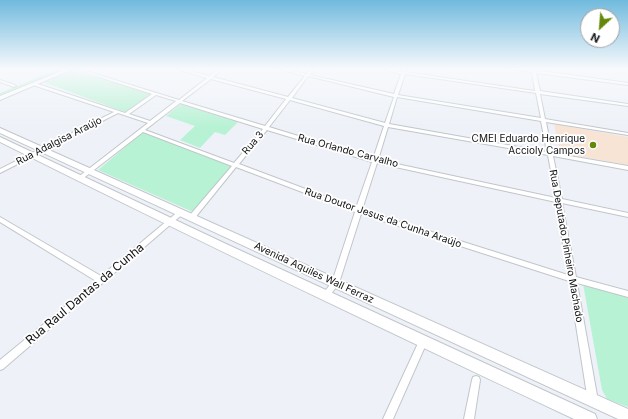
<!DOCTYPE html>
<html>
<head>
<meta charset="utf-8">
<style>
	body { margin:0 }
	#map { position:relative; width:628px; height:419px; overflow:hidden; background:#eef2f8; font-family:Inter,sans-serif }
	canvas { display:block }
	.north { position:absolute; left:580px; top:8px; width:40px; height:40px; box-sizing:border-box; background:#fff; border:1px solid #a0a0a1; border-radius:50%; rotate:206deg; font-size:11px; font-weight:700; line-height:16px; text-align:center; color:#111214 }
	.north::after { content:''; display:block; margin:auto; width:14px; height:18px; background:#65880b; clip-path:polygon(50% 0,100% 100%,50% 72%,0 100%) }
</style>
</head>
<body>
<div id="map">
<canvas width="628" height="419"></canvas>
<div class="north">N</div>
</div>
<script>
const c = document.querySelector('canvas').getContext('2d');
c.lineJoin = 'round';
function fillPath(path, color) {
  c.fillStyle = color;
  c.fill(path, 'evenodd');
}
function trace(path, color, width, dash) {
  c.strokeStyle = color;
  c.lineWidth = width;
  c.lineCap = dash ? 'butt' : 'round';
  c.setLineDash(dash || []);
  c.stroke(path);
}
function label(font, color, halo, rows, align = 'center') {
  c.font = font + ' Inter,sans-serif';
  c.lineWidth = 3.5;
  c.setLineDash([]);
  c.textBaseline = 'middle';
  c.strokeStyle = halo;
  c.fillStyle = color;
  for (const [text, x, y, turn = 0] of rows) {
    c.save();
    c.translate(x, y);
    c.rotate((+turn || 0) * Math.PI / 180);
    c.textAlign = isNaN(turn) ? turn : align;
    if (halo) c.strokeText(text, 0, 0);
    c.fillText(text, 0, 0);
    c.restore();
  }
}
fillPath(new Path2D(`
	M554 124 628 137V165L560 153Z`), '#f8e4d5');
fillPath(new Path2D(`
	M60 68H68L0 96V93Z
	M71 70 152 94 125 112 43 82Z
	M182 103 238 122 225 135 215 132 200 148 180 140 195 126 166 116Z
	M143 132 232 166 193 212 98 170Z
	M583 284 628 296V407L607 399 602 390Z`), '#b8f2d4');
const minor = new Path2D(`
	M71 68H76L179 100 207 78 173 68H179L209 76 220 68H224L213 77 288 97 305 76 275 68H281L307 74 311 68H315L310 75 394 94 401 74 378 68H385L402 72 403 68H407L405 72 535 91 532 72 509 69 507 68 532 70 531 68H535V70L628 83V85L536 73 540 91 628 104V106L540 94 545 119 628 133V135L546 122 552 153 628 166V170L553 156 562 199 628 213V217L562 203 576 277 628 291V297L577 283 598 401 596 404 593 406 590 404 588 401 569 281 361 214 339 283 329 297 326 298 323 297 322 295 332 282 355 212 236 167 194 219H190L189 217 190 215 232 166 143 132 81 180H77L76 179 77 178 148 123 118 113 0 173V169L114 112 33 85V83H35L125 113 152 94ZM405 74 536 93 541 118 398 95ZM308 76 394 97 385 123 292 98ZM211 79 286 99 265 126 182 101ZM156 95 176 101 150 121 129 114ZM397 97 541 121 547 152 389 124ZM290 100 384 126 373 159 269 127ZM180 103 263 129 234 163 145 130ZM388 127 548 155 556 198 378 160ZM267 130 372 162 356 208 239 164ZM377 163 556 202 568 275 362 210Z
	M0 80 15 85 16 86 14 87 0 82Z
	M180 210H182L185 212 3 369 0 370V360L96 281 0 222V217L101 276Z
	M423 338 426 339 427 342 393 419H383L420 339Z
	M476 376 479 377 480 380 474 419H464L472 380 473 377Z`);
const tertiary = new Path2D(`
	M69 68H75L0 100V96Z`);
const secondary = new Path2D(`
	M0 128 628 409V419H618L0 133Z
	M0 137 224 243 595 414 597 419H574C382 329 190 237 0 142Z`);
trace(minor, '#c1c6cb', 2);
trace(tertiary, '#c1c6cb', 2);
trace(secondary, '#c1c6cb', 2);
fillPath(minor, '#fff');
fillPath(tertiary, '#fff');
fillPath(secondary, '#fff');
const sky = c.createLinearGradient(0, 0, 0, 127);
sky.addColorStop(0, '#70bade');
sky.addColorStop(0.54, '#f7f9fc');
sky.addColorStop(1, '#f7f9fc00');
c.fillStyle = sky;
c.fillRect(0, 0, 628, 127);
for (const [x, y, r, color] of [
	[593,145,4,"#65880b"]
]) {
  const dot = new Path2D();
  dot.arc(x, y, r, 0, 2 * Math.PI);
  c.fillStyle = color;
  c.fill(dot);
  trace(dot, '#fff', 1.5);
}
label('10px', '#111214', '#fff', [
	["CMEI Eduardo Henrique",585,139],
	["Accioly Campos",585,151]
], 'right');
label('10px', '#111214', '#fff', [
	["Rua Adalgisa Araújo",59,141,-27],
	["Rua 3",253,143,-49],
	["Rua Orlando Carvalho",348,151,15],
	["Rua Doutor Jesus da Cunha Araújo",383,218,19],
	["Rua Deputado Pinheiro Machado",566,246,80],
	["Avenida Aquiles Wall Ferraz",314,273,25]
]);
label('12px', '#111214', '#fff', [
	["Rua Raul Dantas da Cunha",85,294,-40]
]);
</script>
</body>
</html>
